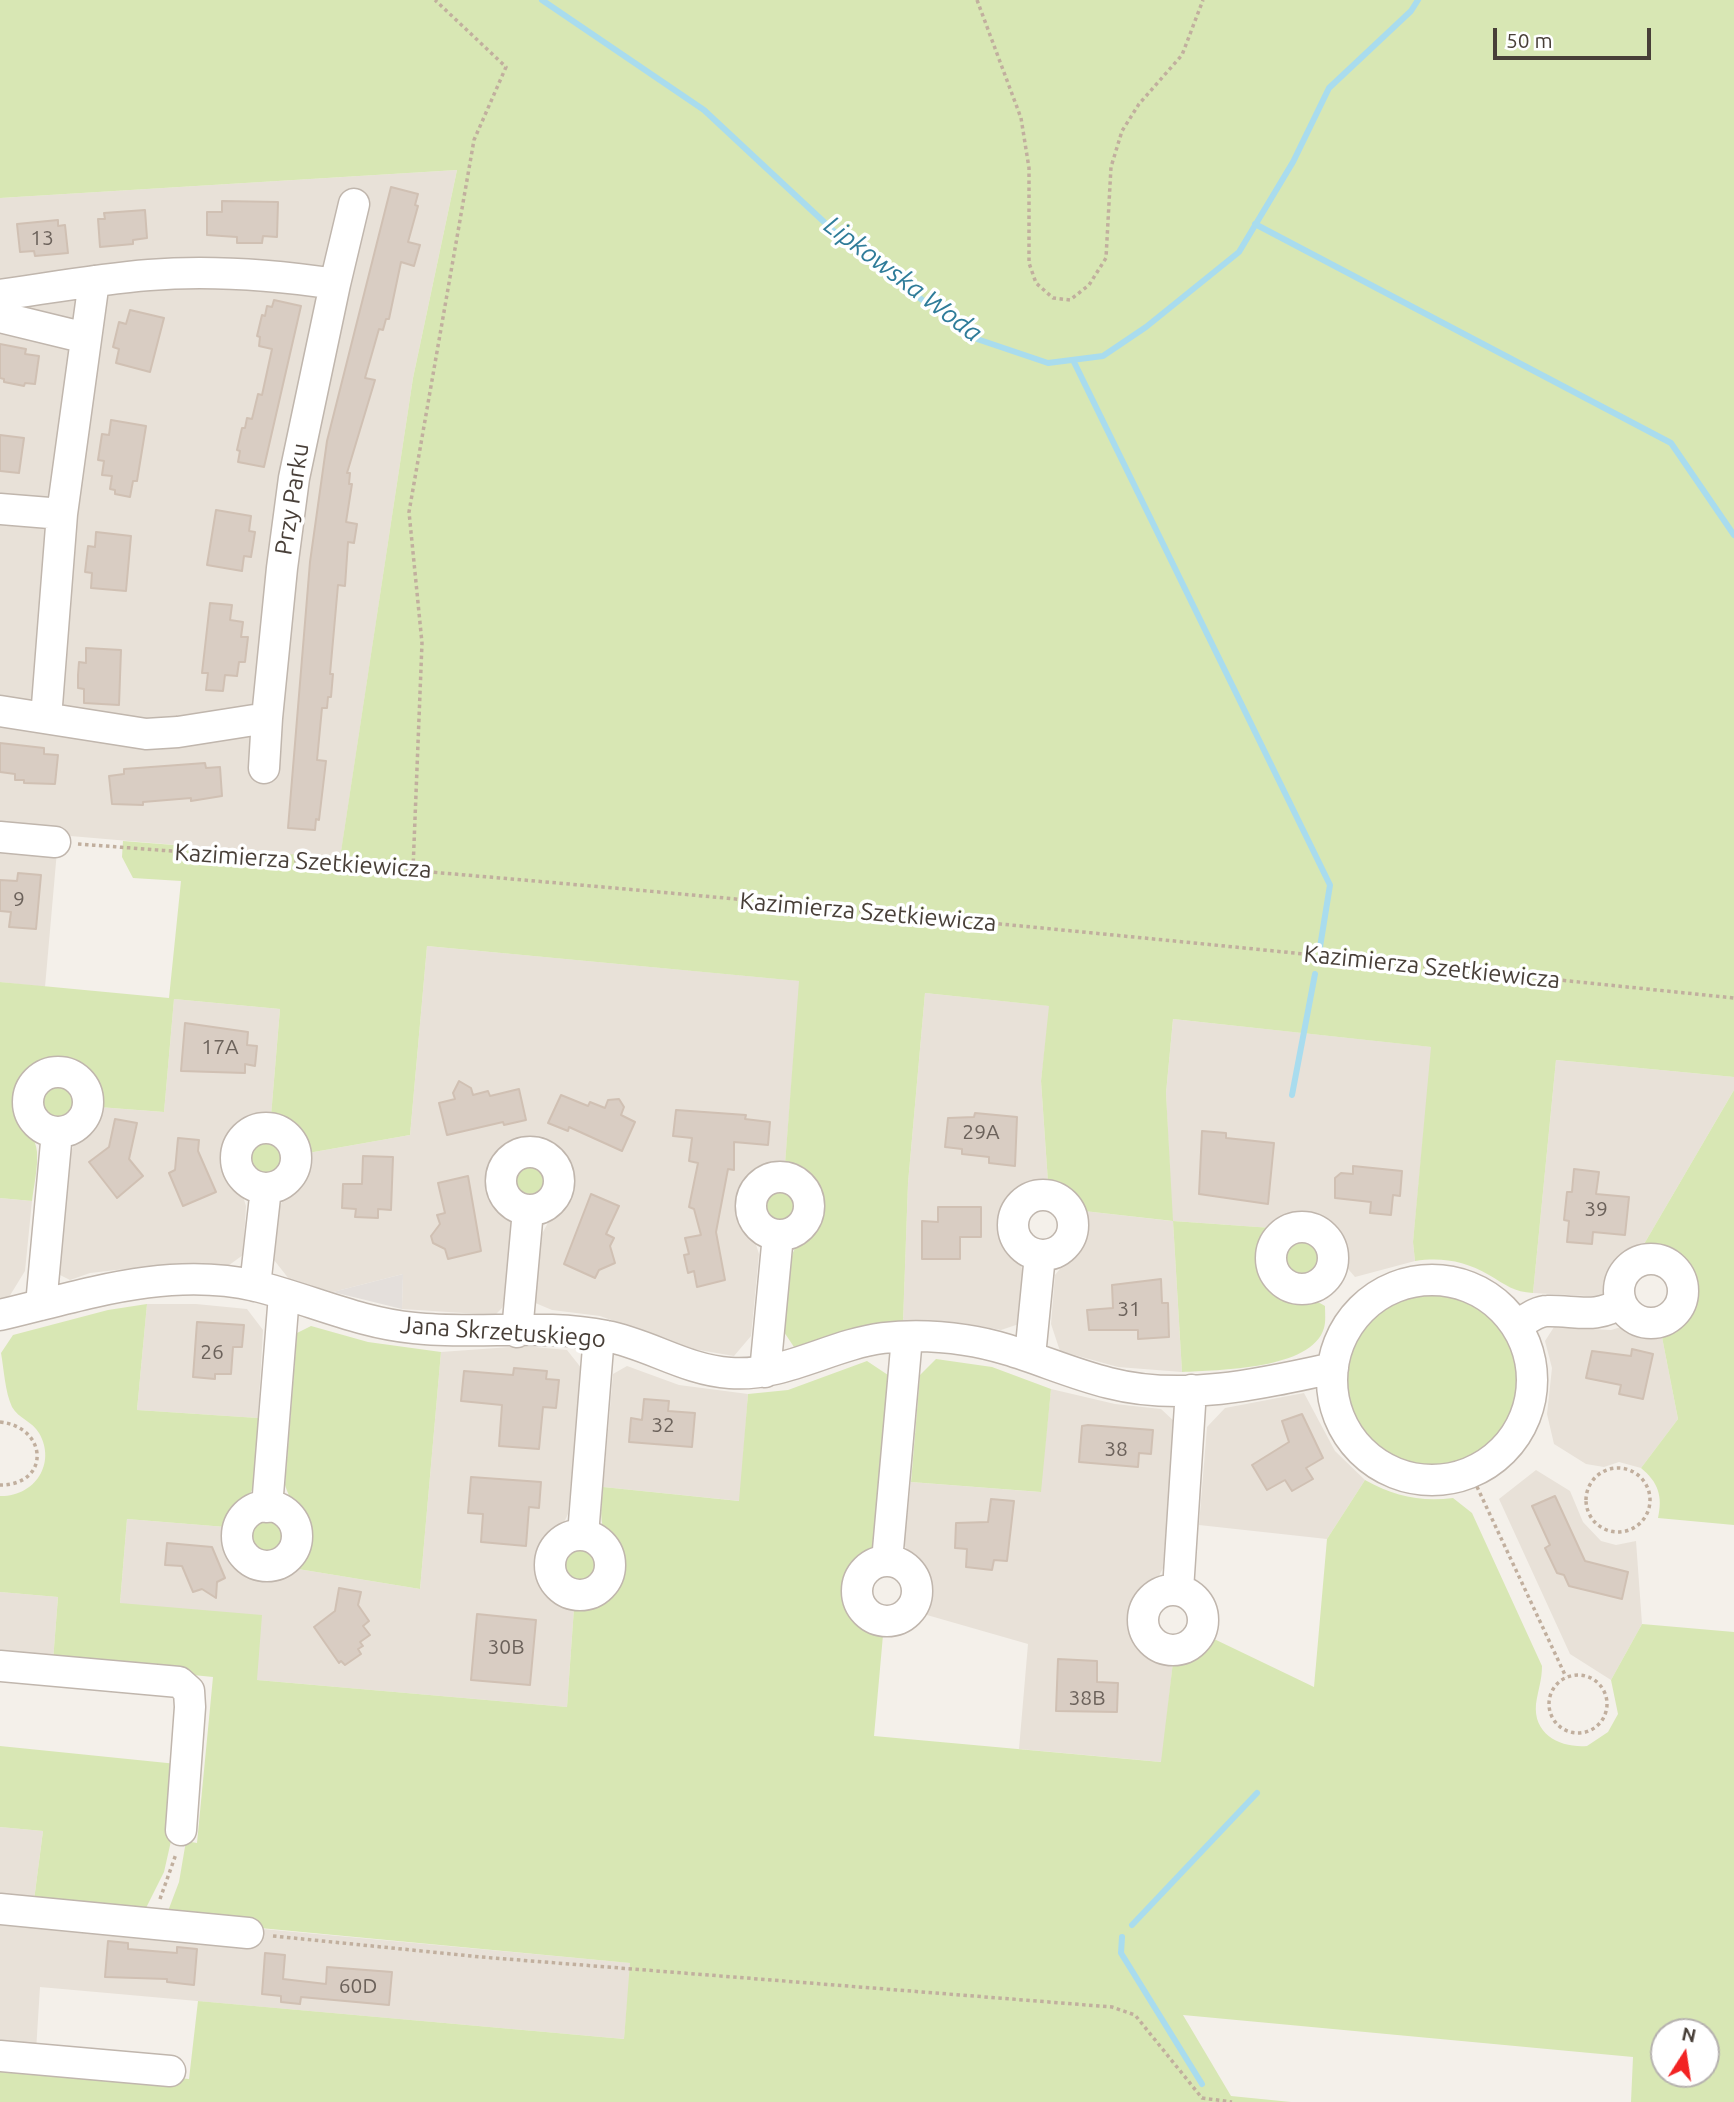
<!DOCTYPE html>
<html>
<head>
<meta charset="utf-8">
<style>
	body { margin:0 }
	#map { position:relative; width:1734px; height:2102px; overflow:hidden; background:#f4f0ea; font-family:Ubuntu,sans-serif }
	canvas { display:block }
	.north { position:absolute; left:1650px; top:2018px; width:70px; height:70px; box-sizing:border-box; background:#fff; border:2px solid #b6b2af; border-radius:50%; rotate:12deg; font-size:19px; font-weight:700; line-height:28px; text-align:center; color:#483f38 }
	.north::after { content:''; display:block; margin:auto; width:24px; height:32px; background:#f22323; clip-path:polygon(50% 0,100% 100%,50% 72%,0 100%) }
	.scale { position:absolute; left:1493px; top:28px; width:158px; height:32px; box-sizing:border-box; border:4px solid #483f38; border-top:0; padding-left:9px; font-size:21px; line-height:24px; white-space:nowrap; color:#483f38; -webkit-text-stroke:5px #fff; paint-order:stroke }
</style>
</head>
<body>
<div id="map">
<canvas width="1734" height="2102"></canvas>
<div class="north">N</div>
<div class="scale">50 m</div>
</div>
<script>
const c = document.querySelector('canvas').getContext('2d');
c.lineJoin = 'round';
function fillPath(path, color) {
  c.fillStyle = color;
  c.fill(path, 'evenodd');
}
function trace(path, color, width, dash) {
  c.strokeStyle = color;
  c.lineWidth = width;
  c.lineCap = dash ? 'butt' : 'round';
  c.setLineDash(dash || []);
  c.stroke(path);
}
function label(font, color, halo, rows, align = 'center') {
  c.font = font + ' Ubuntu,sans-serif';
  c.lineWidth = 7;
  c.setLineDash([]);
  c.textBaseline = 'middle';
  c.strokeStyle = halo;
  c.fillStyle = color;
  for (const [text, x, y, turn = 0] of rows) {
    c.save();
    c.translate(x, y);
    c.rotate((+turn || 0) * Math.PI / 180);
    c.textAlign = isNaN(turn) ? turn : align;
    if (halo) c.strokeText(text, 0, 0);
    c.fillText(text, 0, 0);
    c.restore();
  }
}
fillPath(new Path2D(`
	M457 170 413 378 340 859 0 830V198Z
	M0 846 57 851 45 987 0 982Z
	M427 946 800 981 785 1164 769 1165 754 1172 738 1196 741 1225 754 1238 759 1254 751 1336 734 1356 693 1349 600 1316 552 1310 533 1302 542 1234 551 1217 562 1209 573 1186 570 1168 562 1154 542 1141H522L506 1148 491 1169 490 1192 496 1205 513 1219 505 1300 502 1308 495 1315 402 1309 403 1274 333 1292 289 1279 274 1260 279 1209 286 1192 299 1184 306 1169 308 1153 410 1135Z
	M925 993 1050 1006 1041 1081 1048 1182 1032 1184 1021 1190 1014 1194 1003 1217 1007 1243 1018 1256 1023 1272 1019 1324 1001 1330 963 1323 903 1322 908 1183Z
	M174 999 280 1009 271 1116 242 1124 232 1134 227 1147 228 1172 241 1190 246 1206 243 1255 225 1268 151 1266 90 1273 70 1280 58 1274 69 1155 78 1137 93 1123 99 1107 164 1112Z
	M1173 1019 1432 1047 1413 1242 1415 1261 1355 1277 1343 1263 1344 1248 1340 1238 1330 1225 1315 1217H1293L1272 1228 1173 1221 1182 1372 1118 1367 1060 1351 1051 1324 1055 1275 1079 1245 1085 1225 1084 1211 1172 1221 1166 1093Z
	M1556 1060 1734 1077V1090L1640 1251 1626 1257 1617 1266 1604 1297 1533 1293Z
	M0 1198 32 1201 25 1271 9 1297 0 1299Z
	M147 1304H196L247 1309 263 1330 258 1418 137 1410Z
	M1628 1325 1641 1331 1661 1332 1678 1419 1641 1468 1619 1462 1604 1467 1586 1464 1554 1444 1547 1414 1552 1368 1545 1341 1554 1327 1611 1330Z
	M524 1346 567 1350 582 1369 568 1514 560 1531 549 1539 541 1551 538 1565 542 1582 548 1591 574 1608 567 1707 257 1680 120 1603 127 1519 226 1527 225 1544 231 1559 254 1576H276L292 1568 420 1589 441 1352Z
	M627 1366 679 1385 748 1394 740 1501 603 1487 613 1374Z
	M1051 1389 1115 1404 1161 1409 1175 1422 1163 1568 1155 1584 1139 1600 1133 1621 1144 1647 1153 1655 1173 1662 1162 1762 1019 1749 1028 1644 920 1613 926 1589 904 1544 911 1482 1040 1492Z
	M1304 1393 1335 1451 1365 1480 1327 1539 1199 1525 1207 1427 1225 1408Z
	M1536 1470 1570 1491 1583 1522 1601 1541 1616 1545 1636 1541 1642 1624 1611 1680 1570 1654 1499 1499Z
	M0 1592 58 1597 53 1661 0 1656Z
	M0 1827 43 1831 33 1908 0 1904Z
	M0 1918 252 1928 631 1963 624 2039 40 1987 36 2051 0 2048Z`), '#e8e1d8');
fillPath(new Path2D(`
	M403 1274 402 1309 333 1292Z`), '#e4dfdb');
fillPath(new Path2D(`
	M0 0H1734V1077L1556 1060 1533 1293C1514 1292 1506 1285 1489 1275 1465 1261 1442 1257 1415 1261L1413 1242 1431 1047 1173 1019 1166 1093 1173 1221 1272 1228C1258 1255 1258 1287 1293 1297 1306 1300 1313 1298 1325 1306 1325 1313 1326 1322 1324 1328 1312 1370 1217 1370 1182 1372L1173 1221 1084 1211C1077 1194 1066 1186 1048 1182L1041 1081 1049 1006 925 993 908 1183 903 1322 844 1331 794 1347 784 1332C786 1308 784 1278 792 1256 796 1241 807 1238 814 1226 832 1199 812 1171 785 1164L799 981 427 946 410 1135 308 1153C303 1131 291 1122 271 1116L280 1009 174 999 164 1112 99 1107C94 1054 33 1045 19 1088 9 1121 35 1126 37 1152 38 1168 34 1185 32 1201L0 1198V982L169 998 181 881 133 878 122 857 123 841 340 858 413 378 457 170 0 198Z
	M39 1102a19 19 0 1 1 38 0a19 19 0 1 1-38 0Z
	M1734 1090V1525L1658 1518C1663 1496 1658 1482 1641 1468L1678 1419 1661 1332C1710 1308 1695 1244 1640 1251Z
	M248 1157a19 19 0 1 1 38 0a19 19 0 1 1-38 0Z
	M513 1181a19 19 0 1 1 38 0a19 19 0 1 1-38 0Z
	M761 1205a19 19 0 1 1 38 0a19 19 0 1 1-38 0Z
	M1282 1256a21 21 0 1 1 42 0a21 21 0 1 1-42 0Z
	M1341 1380a91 91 0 1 1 182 0a91 91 0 1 1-182 0Z
	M147 1304 137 1410 258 1418C257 1438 260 1467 254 1486 247 1503 231 1510 226 1527L127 1519 120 1603 262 1615 257 1680 567 1707 574 1608C602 1604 632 1587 619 1554 616 1545 608 1539 604 1531 599 1516 602 1502 603 1487L739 1501 748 1394 788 1390 867 1361 888 1375 883 1547C858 1569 840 1578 851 1614L883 1635 874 1736 1161 1762 1173 1662 1197 1656 1212 1638 1314 1687 1327 1539 1365 1480C1394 1496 1420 1502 1453 1498L1472 1513 1542 1666C1542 1680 1538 1690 1536 1704 1533 1735 1561 1748 1587 1746L1608 1732 1618 1714 1611 1680 1642 1624 1734 1632V2102H1631L1633 2057 1183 2015 1231 2096 1291 2102H0V2062L189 2079 198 2001 624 2039 630 1963 165 1919 179 1882 186 1841 197 1843 213 1677 53 1661 58 1597 0 1592V1496C34 1497 57 1464 39 1433 32 1421 19 1419 12 1407 5 1392 4 1370 1 1353L13 1335 108 1310ZM1664 2032H1706V2074H1664Z
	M311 1326 368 1342 441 1352 420 1589 292 1568C326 1538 294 1515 285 1485L297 1333Z
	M936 1359 992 1367 1051 1389 1041 1492 911 1482 920 1375Z
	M246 1537a20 20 0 1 1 40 0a20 20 0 1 1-40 0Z
	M559 1565a20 20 0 1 1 40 0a20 20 0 1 1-40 0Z
	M0 1746 177 1764 171 1841 164 1872 142 1916 33 1908 43 1831 0 1827Z`), '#d8e7b4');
trace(new Path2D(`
	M542 0 704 110 853 249 974 338 1048 363 1103 356 1146 327 1239 252 1293 162 1329 88 1411 11 1418 0
	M1255 224 1671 443 1734 535
	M1073 360 1330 885 1320 947
	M1292 1095 1315 974
	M1132 1925 1257 1793
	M1122 1937 1121 1953 1202 2084`), '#a9dcee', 6);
const building = new Path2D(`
	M391 187 418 194 415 205 418 206 408 242 420 245 414 266 401 262 389 319H386L383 330 379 329 365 378 375 380 347 473H350L349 484H352L346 522 357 524 354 543 348 542 345 586 338 585 330 674H333L331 697H328L327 708H322L317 760 326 761 319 820 316 819 315 830 288 828 310 562 327 441Z
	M222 201 278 202 277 237 263 236 262 243H237V237L207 235V212H222Z
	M145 210 147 238 133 240V244L100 247 98 219H105L104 213Z
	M58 220V226L65 225 68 253 35 256 34 251 20 252 17 224Z
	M274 300 301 306 264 467 238 462 240 451 237 450 242 428H245L247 418 252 419 258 394 262 395 272 349 259 346 260 337 257 336 262 315 265 316 267 306 272 307Z
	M130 310 164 318 150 372 116 363 119 349 113 347 119 322 126 324Z
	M0 344 26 349 25 354 39 356 35 384 25 383 24 386 4 382V379L0 378Z
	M111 420 146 426 137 481H133L130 497 115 494V490L110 489 112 476 102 475 104 461 98 460 102 434 109 435Z
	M0 435 24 438 19 473 0 471Z
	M216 510 251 516 249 531 255 532 253 545 251 557 244 556 242 571 207 565Z
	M96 532 131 536 126 591 91 588 92 573 85 572 88 546 95 547Z
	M210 603 232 605 230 620 243 622 241 637H248L245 662H239L237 676 225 675 223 691 206 690 208 673H202Z
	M86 648 121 650 119 705 84 703V689L78 688V675L79 662 86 663Z
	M0 743 44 748V754L58 755 55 784 24 783V780H15V774L0 772Z
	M205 763 206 768 220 767 222 796 191 801V798L143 802V805L112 804 109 776 124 774V769Z
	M18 873 41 875 36 929 9 927 11 912 0 911V880L17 881Z
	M185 1023 248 1032 247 1045 257 1046 255 1066 245 1064V1073L181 1071Z
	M459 1081 471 1088 473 1095 488 1091 490 1096 519 1089 526 1120 504 1125 503 1122 447 1135 439 1103 455 1099 453 1093Z
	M561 1095 588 1106 590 1102 605 1108 608 1100 619 1099 624 1107 621 1115 635 1122 622 1151 569 1127 568 1131 548 1123Z
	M676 1110 746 1115 745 1119 770 1122 768 1145 734 1142V1170L728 1169 716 1232 725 1280 697 1287 694 1271 688 1273 684 1255 689 1254 685 1238 701 1235 694 1209 689 1207 698 1163 689 1161 692 1138 673 1136Z
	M975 1113 1017 1117 1015 1166 989 1163V1157L962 1154V1149L945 1147 948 1118 974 1117Z
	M115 1119 137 1123 129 1159 143 1176 117 1198 89 1162 109 1147Z
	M1202 1131 1226 1133V1138L1274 1143 1268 1204 1199 1194Z
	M178 1138 199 1140 198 1151 216 1192 183 1206 169 1173 175 1170Z
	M363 1156 393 1157 391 1210 378 1209V1218L355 1217 356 1209 342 1208 343 1184H362Z
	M1353 1166 1402 1171 1400 1196 1393 1195 1391 1215 1370 1213 1371 1202 1335 1198V1178L1341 1173 1353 1174Z
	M1574 1169 1599 1172 1596 1194 1629 1197 1625 1235 1593 1232 1592 1244 1567 1242 1569 1221 1564 1220 1567 1192H1572Z
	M468 1176 481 1251 448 1259 445 1249 433 1243 431 1236 440 1224 437 1215 445 1213 438 1183Z
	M591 1194 619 1206 606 1234 614 1238 610 1246 615 1263 599 1270 595 1278 564 1264Z
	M938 1207H981V1237H960V1259H922V1221L938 1222Z
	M1161 1279 1162 1303H1168L1169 1337 1138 1339V1330H1089L1087 1310 1113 1308 1112 1285Z
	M197 1322 244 1325 242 1347H233L231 1374H215V1379L193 1377Z
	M1632 1349 1653 1354 1643 1399 1619 1394 1621 1385 1586 1378 1592 1351 1631 1356Z
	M514 1368 547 1371 546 1379 559 1380 556 1408 543 1407 539 1449 499 1446 502 1405 461 1401 464 1371 513 1375Z
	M644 1399 669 1401 668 1411 695 1413 692 1447 629 1442 631 1418 642 1420Z
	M1302 1414 1323 1458 1306 1468 1313 1479 1292 1491 1285 1480 1267 1490 1252 1465 1289 1442 1282 1421Z
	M1088 1425 1153 1430 1151 1454 1139 1453 1138 1467 1079 1462 1082 1426Z
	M471 1477 541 1482 539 1508 529 1507 526 1546 481 1542 483 1514 468 1513Z
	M1555 1496 1585 1561 1628 1572 1622 1599 1569 1586 1564 1575 1557 1573 1545 1548 1550 1545 1532 1506Z
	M991 1499 1014 1501 1007 1561 994 1560 992 1570 966 1567 967 1549 955 1548 956 1523 988 1522Z
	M167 1543 212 1547 225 1578 217 1582 216 1598 202 1589 193 1592 182 1566 165 1565Z
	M339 1588 361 1592 358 1605 369 1621 363 1626 370 1635 360 1642 363 1646 358 1649 361 1654 345 1665 341 1661 339 1663 314 1627 335 1611Z
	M477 1614 536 1620 530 1685 471 1680Z
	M1058 1659 1097 1661V1682L1118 1683 1117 1712 1056 1711Z
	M108 1941 128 1943V1949L177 1953V1947L197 1949 194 1985 167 1982V1979L105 1977Z
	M265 1953 285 1955 283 1979 326 1984 327 1967 392 1972 389 2005 301 1997 300 2004 281 2002V1996L262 1994Z`);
fillPath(building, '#d9cdc3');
trace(building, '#d0c0b3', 2);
const minor = new Path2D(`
	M0 295C49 288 99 279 149 275 210 270 275 275 335 284L354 204
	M0 317 86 338
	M0 509 62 514
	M0 711 146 734 178 732 267 718 282 568 294 478 335 284
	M46 718 62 514 94 281
	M264 768 267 718
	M0 837 55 842
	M28 1102a30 30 0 1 1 60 0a30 30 0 1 1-60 0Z
	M236 1158a30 30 0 1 1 60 0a30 30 0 1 1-60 0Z
	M501 1181a29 29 0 1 1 58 0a29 29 0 1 1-58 0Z
	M751 1206a29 29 0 1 1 58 0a29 29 0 1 1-58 0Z
	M1013 1225a30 30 0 1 1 60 0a30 30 0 1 1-60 0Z
	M1271 1258a31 31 0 1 1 62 0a31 31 0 1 1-62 0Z
	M1619 1291a32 32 0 1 1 64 0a32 32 0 1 1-64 0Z
	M1332 1380a100 100 0 1 1 200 0a100 100 0 1 1-200 0Z
	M255 1286 266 1188
	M41 1305 57 1132
	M0 1315C85 1295 168 1266 256 1286 309 1299 359 1323 414 1328 477 1335 544 1323 606 1336 649 1344 685 1370 730 1373 784 1377 830 1345 883 1338 909 1335 939 1336 965 1340 1015 1347 1060 1371 1109 1383 1182 1402 1261 1384 1333 1368
	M1517 1325C1526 1320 1537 1311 1547 1311 1574 1310 1598 1320 1621 1302
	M517 1332 528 1210
	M1030 1356 1040 1255
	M765 1372 778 1235
	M237 1536a30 30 0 1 1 60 0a30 30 0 1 1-60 0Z
	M267 1507 284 1295
	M583 1535 599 1335
	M550 1565a30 30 0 1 1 60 0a30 30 0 1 1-60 0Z
	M887 1561 907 1337
	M857 1591a30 30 0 1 1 60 0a30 30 0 1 1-60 0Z
	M1178 1590 1191 1390
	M1143 1620a30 30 0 1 1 60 0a30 30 0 1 1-60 0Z
	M0 1666 179 1682 189 1691 190 1707 181 1830
	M0 1909 248 1933
	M0 2056 170 2071`);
trace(minor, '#c0b6ad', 33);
trace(new Path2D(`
	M977 0 1021 118 1029 168V263L1036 283 1053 298 1070 300 1089 285 1106 258 1111 167 1122 131 1139 104 1182 55 1203 0
	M78 844C631 885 1183 941 1734 998
	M413 869 422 643 409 512 474 140 506 67 435 0
	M0 1422C48 1427 51 1485 0 1485
	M1586 1500a32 32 0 1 1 64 0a32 32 0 1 1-64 0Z
	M1471 1474 1566 1677
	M1549 1704a29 29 0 1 1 58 0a29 29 0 1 1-58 0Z
	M160 1899 176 1854
	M273 1936 481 1957 1112 2007 1135 2015 1202 2098 1232 2102`), '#c1af9e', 3.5, [3.5, 3.5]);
trace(minor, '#fff', 30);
label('21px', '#6c625b', null, [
	["13",42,238],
	["9",19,899],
	["17A",220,1047],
	["29A",981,1132],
	["39",1596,1209],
	["31",1129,1309],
	["26",212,1352],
	["32",663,1425],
	["38",1116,1449],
	["30B",506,1647],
	["38B",1087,1698],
	["60D",358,1986]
]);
label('24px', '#483f38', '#fff', [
	["Przy Parku",292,499,-81],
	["Kazimierza Szetkiewicza",303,861,4],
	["Kazimierza Szetkiewicza",868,912,5],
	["Kazimierza Szetkiewicza",1432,967,6],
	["Jana Skrzetuskiego",503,1332,4]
]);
label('italic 26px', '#2f7c99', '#fff', [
	["Lipkowska Woda",903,279,37]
]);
</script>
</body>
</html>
